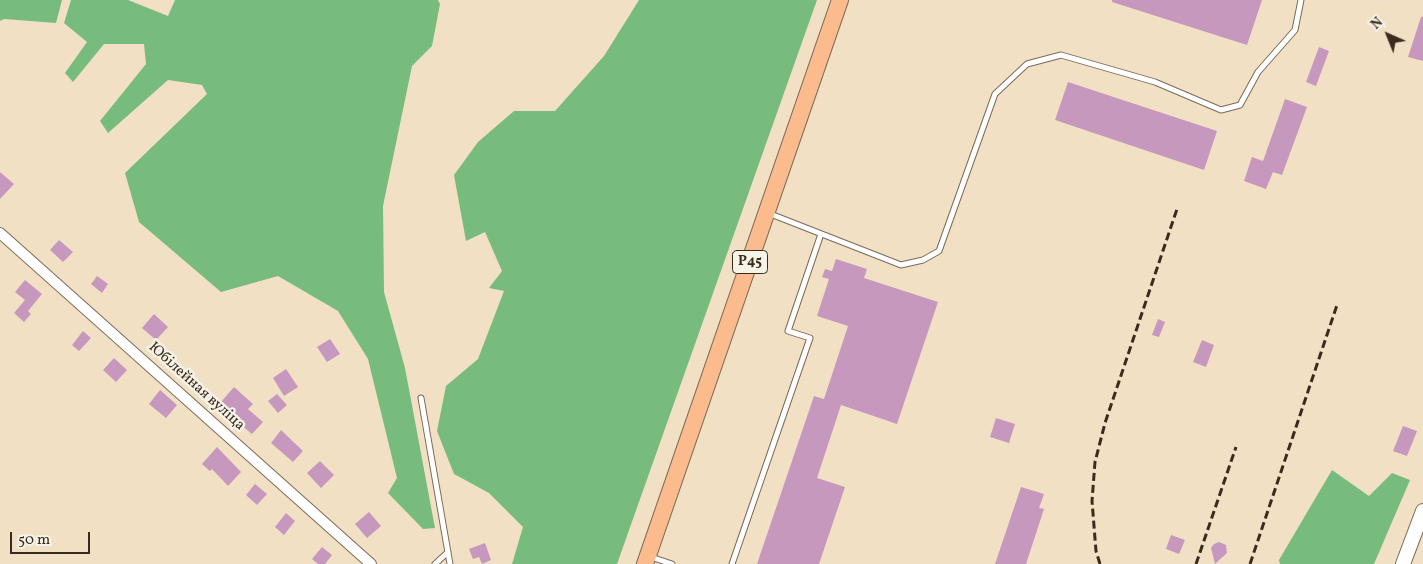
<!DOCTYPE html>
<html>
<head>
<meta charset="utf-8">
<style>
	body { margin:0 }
	#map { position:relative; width:1423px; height:564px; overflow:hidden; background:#f2e0c5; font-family:Vollkorn,serif }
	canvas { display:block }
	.north { position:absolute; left:1363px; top:10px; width:50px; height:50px; -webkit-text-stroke:4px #f7f3e8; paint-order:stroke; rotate:316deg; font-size:14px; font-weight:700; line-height:20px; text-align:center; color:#3b2a1e }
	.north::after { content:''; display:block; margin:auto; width:18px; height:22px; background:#3b2a1e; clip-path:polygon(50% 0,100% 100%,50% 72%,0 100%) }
	.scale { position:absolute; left:10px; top:532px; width:80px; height:22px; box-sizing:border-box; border:2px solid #3b2a1e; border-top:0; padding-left:6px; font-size:15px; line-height:18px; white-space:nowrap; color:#3b2a1e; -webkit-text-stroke:4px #f7f3e8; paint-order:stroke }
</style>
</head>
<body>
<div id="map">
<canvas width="1423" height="564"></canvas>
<div class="north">N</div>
<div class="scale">50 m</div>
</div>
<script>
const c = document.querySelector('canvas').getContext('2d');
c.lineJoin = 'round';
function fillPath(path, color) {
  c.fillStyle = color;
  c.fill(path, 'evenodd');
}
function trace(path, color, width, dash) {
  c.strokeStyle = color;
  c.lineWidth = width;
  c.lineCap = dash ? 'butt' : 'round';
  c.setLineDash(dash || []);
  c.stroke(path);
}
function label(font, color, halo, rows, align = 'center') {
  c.font = font + ' Vollkorn,serif';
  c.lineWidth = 5;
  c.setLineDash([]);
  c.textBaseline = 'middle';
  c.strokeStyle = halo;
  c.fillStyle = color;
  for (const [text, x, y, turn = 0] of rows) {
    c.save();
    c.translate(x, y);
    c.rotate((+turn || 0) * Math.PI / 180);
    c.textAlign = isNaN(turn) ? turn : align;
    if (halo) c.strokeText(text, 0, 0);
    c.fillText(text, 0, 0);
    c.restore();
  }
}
fillPath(new Path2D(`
	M0 0H62L56 23 4 19 0 21Z
	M71 0H128L168 16 175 0H438L440 4 432 46 412 66 383 206 384 292 405 368 435 528 423 529 388 493 397 478 368 359 338 311 278 276 221 292 139 222 125 173 207 94 202 85 168 80 108 133 100 121 146 64 144 44H104L73 82 65 73 87 42 64 23Z
	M639 0H817L617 564H512L523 527 489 493 454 474 437 431 446 386 478 359 504 291 489 288 502 271 485 232 466 241 454 175 478 142 514 111H555L604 56Z
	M1332 470 1369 496 1392 473 1410 480 1374 564H1280L1279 560Z`), '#78bb7e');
fillPath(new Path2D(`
	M1112 0H1262L1247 45 1112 2Z
	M1421 17H1423V61L1408 57Z
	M1319 47 1329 51 1316 86 1306 82Z
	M1068 82 1217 131 1204 170 1055 120Z
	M1285 99 1307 107 1282 175 1273 172 1266 189 1244 181 1252 157 1263 161Z
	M0 172 14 184 0 199Z
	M59 240 73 252 63 262 50 250Z
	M836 259 867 269 864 278 938 302 897 424 841 405 817 478 845 487 819 564H757L814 396 824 399 848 326 817 316 829 279 822 277 825 269 832 271Z
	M97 276 108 284 102 293 91 284Z
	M25 280 42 294 28 311 31 314 24 322 14 313 25 300 15 292Z
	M154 314 168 327 156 340 142 328Z
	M1158 319 1165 322 1159 337 1152 335Z
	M83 331 91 338 79 351 72 345Z
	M330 339 340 354 327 362 317 347Z
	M1202 340 1214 345 1206 367 1193 362Z
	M114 358 127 370 116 382 103 370Z
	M286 369 298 387 284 396 273 378Z
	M234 387 253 404 248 409 263 422 252 434 240 424 243 421 221 402Z
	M160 390 177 405 166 418 149 404Z
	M277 394 287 405 278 413 268 401Z
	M996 418 1015 424 1009 443 990 437Z
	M1403 426 1417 431 1407 456 1393 451Z
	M281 430 303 451 293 462 271 443Z
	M217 447 241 472 228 486 212 469 210 471 202 464Z
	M320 461 334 475 321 488 307 473Z
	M255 484 267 494 257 505 246 495Z
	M1021 487 1044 494 1039 508 1044 509 1026 564H995Z
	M369 512 381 526 367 538 355 524Z
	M286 513 295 521 284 535 275 527Z
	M1171 535 1185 540 1179 554 1166 549Z
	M1219 542 1226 545 1227 553 1215 564 1211 548 1214 544Z
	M485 543 491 560 482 564 479 557 473 559 469 549Z
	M322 547 332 555 325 564H318L312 559Z`), '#c698be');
const service = new Path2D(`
	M768 213 901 265 923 260 939 251 995 94 1027 64 1061 55 1155 82 1221 110 1240 105 1258 72 1295 30 1301 0
	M421 398 450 564
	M651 557 672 564
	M435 564 448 552
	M732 564 810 338 788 331 821 234`);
const minor = new Path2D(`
	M0 233 371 564`);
const tertiary = new Path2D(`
	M1403 564 1423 511`);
const primary = new Path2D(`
	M645 564 840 0`);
trace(service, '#7b6a58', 7);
trace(minor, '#7b6a58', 12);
trace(tertiary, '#7b6a58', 16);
trace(primary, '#7b6a58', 18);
trace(service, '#fff', 5);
trace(minor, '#fff', 10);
trace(tertiary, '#fff', 14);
trace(primary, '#fbbb8c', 16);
trace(new Path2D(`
	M1100 564 1096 551 1092 501 1095 462 1105 423 1177 209
	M1196 564 1236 447
	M1250 564 1337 305`), '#3b2a1e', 3, [8, 4]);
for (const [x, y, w] of [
	[750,262,35]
]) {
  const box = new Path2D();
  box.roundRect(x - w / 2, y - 11.5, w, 23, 4);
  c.fillStyle = '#f7f3e8';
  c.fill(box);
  trace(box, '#3b2a1e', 1);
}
label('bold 14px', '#3b2a1e', null, [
	["Р45",750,262]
]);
label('15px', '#3b2a1e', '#f7f3e8', [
	["Юбілейная вуліца",196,387,42]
]);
</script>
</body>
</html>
